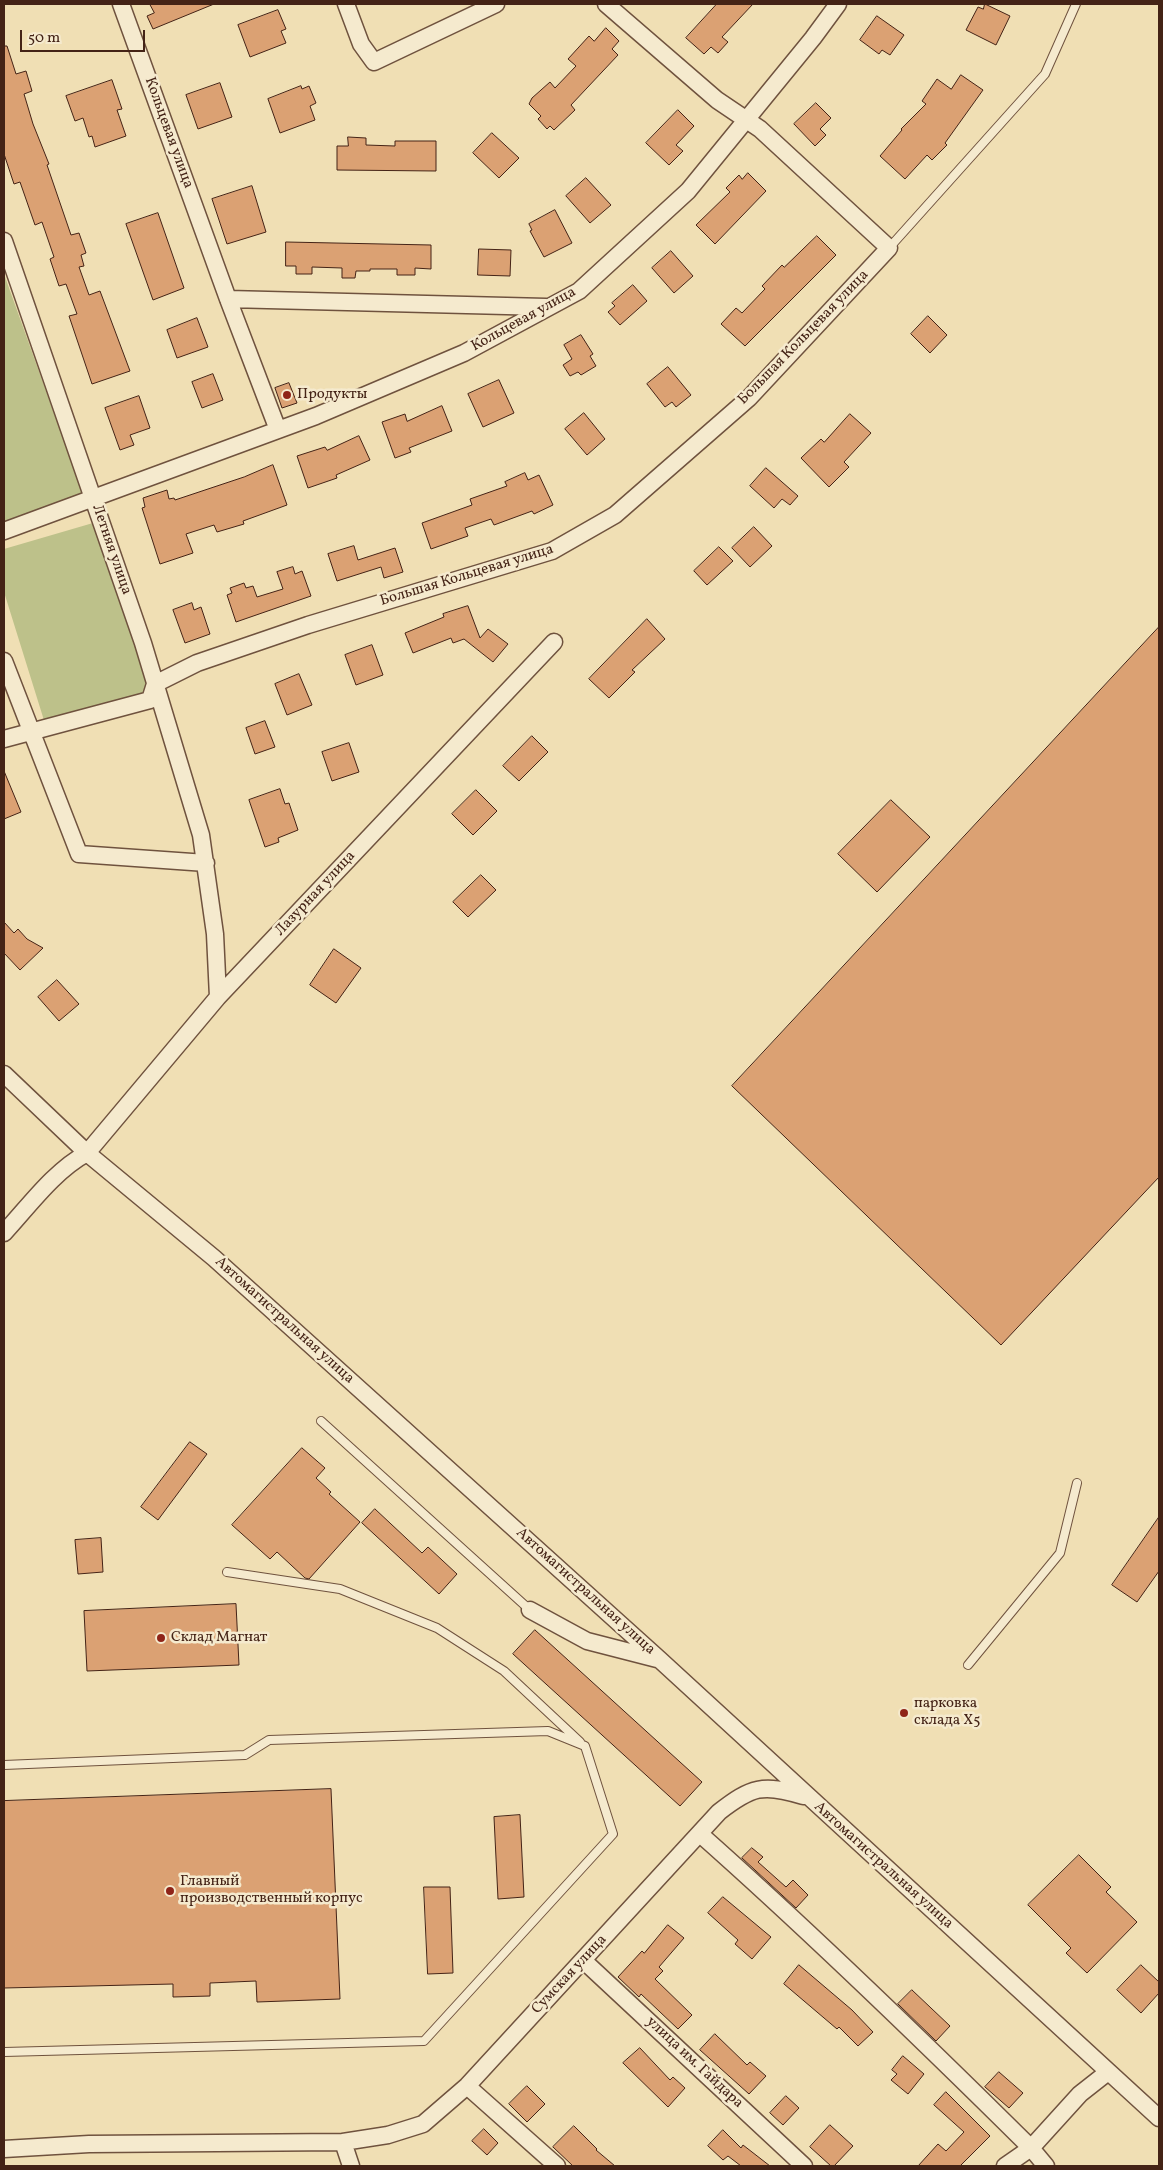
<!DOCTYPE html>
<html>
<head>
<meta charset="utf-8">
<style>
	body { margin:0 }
	#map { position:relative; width:1163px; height:2170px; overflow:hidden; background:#f0dfb4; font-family:Vollkorn,serif }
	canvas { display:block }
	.frame { position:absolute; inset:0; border:5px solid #442316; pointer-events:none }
	.scale { position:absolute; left:20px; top:30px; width:125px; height:22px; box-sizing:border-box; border:2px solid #442316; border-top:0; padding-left:6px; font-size:15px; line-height:18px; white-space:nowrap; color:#442316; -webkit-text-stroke:4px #f5eace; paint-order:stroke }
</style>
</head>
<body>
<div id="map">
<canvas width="1163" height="2170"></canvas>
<div class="frame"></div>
<div class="scale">50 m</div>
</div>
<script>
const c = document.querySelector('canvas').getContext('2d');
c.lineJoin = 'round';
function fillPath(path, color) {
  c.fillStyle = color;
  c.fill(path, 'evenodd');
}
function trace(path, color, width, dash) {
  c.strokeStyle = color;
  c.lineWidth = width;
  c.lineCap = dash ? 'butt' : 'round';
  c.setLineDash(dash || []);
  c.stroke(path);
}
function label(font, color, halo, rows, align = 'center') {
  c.font = font + ' Vollkorn,serif';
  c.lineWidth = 5;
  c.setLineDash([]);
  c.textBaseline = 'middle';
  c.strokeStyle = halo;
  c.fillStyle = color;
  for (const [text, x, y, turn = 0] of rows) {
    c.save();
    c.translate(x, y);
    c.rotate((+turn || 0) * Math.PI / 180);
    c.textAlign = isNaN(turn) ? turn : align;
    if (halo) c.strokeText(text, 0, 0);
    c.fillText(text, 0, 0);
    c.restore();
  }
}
fillPath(new Path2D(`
	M4 274 83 494 4 523Z
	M93 523 156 704 47 730 4 592V549Z`), '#bdc18a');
const building = new Path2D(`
	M150 4H214L153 29 147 16 154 13Z
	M717 4H753L722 37 728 42 718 53 711 47 704 54 686 38Z
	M985 4 1010 16 996 45 966 30 978 7 983 9Z
	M278 10 286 29 281 31 286 43 250 57 238 25Z
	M877 16 904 35 890 55 882 50 879 54 860 40Z
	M606 28 619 41 612 49 618 55 571 105 575 110 554 130 550 126 547 129 538 119 541 116 529 104 532 98 550 82 555 88 576 66 568 59 589 36 594 41Z
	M4 46H7L16 74 26 71 32 91 24 94 33 124 49 164 47 165 71 235 79 233 86 253 81 255 84 266 79 267 89 295 100 291 130 371 92 384 69 316 77 314 66 284 59 286 50 259 54 257 42 222 35 225 20 182 14 184 4 154Z
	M961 75 983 90 945 143 947 145 932 160 927 155 905 179 880 156 902 130 901 129 926 104 922 101 937 79 951 89Z
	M112 80 122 109 117 110 126 136 95 147 92 136 89 137 83 118 75 121 66 96Z
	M220 83 232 117 198 129 186 95Z
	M301 86 302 89 309 86 316 103 310 106 315 120 280 133 268 99Z
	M816 103 831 118 820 129 826 135 815 146 794 124Z
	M678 110 694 126 676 145 683 151 669 165 646 143Z
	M492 133 519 158 499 178 473 153Z
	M348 137 366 138V145L395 146V141H436V171L337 170V146H348Z
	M748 173 766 191 715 244 696 225 730 192 726 188 739 175 742 179Z
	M586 178 611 205 590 223 566 196Z
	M252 186 266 232 227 244 212 199Z
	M555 210 572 243 544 257 530 231 532 230 529 224Z
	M158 213 184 288 153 300 126 224Z
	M817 236 836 255 745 346 721 324 736 308 742 313 765 289 762 286 782 265 784 267Z
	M286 242 431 245V269L415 268V275H397V269H370V271H356L355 278H342V268L312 267V274H296V266H286Z
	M479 249 511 250 510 276 478 275Z
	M671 251 693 276 674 293 652 268Z
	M633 285 647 301 620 325 608 312 615 306 612 303Z
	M928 316 947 335 930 353 911 334Z
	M197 318 208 347 177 358 167 330Z
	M581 335 593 354 590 356 596 366 581 375 578 372 570 376 563 365 572 359 564 345Z
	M668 367 691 395 676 407 672 402 665 407 647 384Z
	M213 374 223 400 202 408 192 382Z
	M499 380 514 413 483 427 468 394Z
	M289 383 297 403 282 408 275 388Z
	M139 396 150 428 130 435 134 445 120 450 105 408Z
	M442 406 452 431 409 448 411 452 395 458 382 422 405 414 407 421Z
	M584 413 605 439 587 455 565 429Z
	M850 414 871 433 844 462 849 467 829 487 801 458 821 439 824 442Z
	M359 436 370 460 336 475 337 478 308 488 297 456 325 447 327 450Z
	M273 465 287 505 243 521 244 524 217 532 214 525 186 534 193 553 160 564 142 508 145 507 143 498 167 490 169 499 174 498 175 500 244 477Z
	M766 468 798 496 790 505 782 499 774 508 750 486Z
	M525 473 528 480 539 475 553 505 534 514 532 511 494 525 491 519 465 528 468 536 431 549 422 523 472 505 470 499 507 486 505 482Z
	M754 527 772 546 750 567 732 548Z
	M354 546 358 560 395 548 403 572 384 578 381 567 337 581 328 554Z
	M719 547 733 561 707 585 694 571Z
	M293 567 295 574 302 571 311 596 236 622 227 595 232 593 230 588 244 583 246 588 253 586 257 597 283 589 277 572Z
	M192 603 194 610 201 607 210 634 185 643 173 610Z
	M468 606 480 638 488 629 508 644 493 662 464 639 453 643 451 638 413 653 405 633 444 617 443 614Z
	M647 619 665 639 632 670 635 672 609 698 589 679Z
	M1159 627V1177L1001 1345 732 1086Z
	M372 645 383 675 356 685 345 655Z
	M299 674 312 705 287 715 275 684Z
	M265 721 275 747 255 754 246 728Z
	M532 736 548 752 519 781 503 766Z
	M349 743 359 772 332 781 322 752Z
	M4 771 21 812 4 819Z
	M280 789 285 804 289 803 298 830 278 838 279 842 265 847 249 800Z
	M476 790 497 811 473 835 452 814Z
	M891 800 930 837 877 892 838 854Z
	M481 875 496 890 468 917 453 902Z
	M4 922 14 933 18 929 27 939 43 948 20 970 4 953Z
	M334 949 361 968 336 1003 310 985Z
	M57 980 79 1004 59 1021 38 997Z
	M190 1442 207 1454 158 1520 141 1507Z
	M302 1448 325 1468 316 1478 331 1492 329 1494 360 1522 309 1579 305 1578 277 1552 270 1559 232 1525Z
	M375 1509 422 1553 428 1547 457 1574 439 1594 362 1523Z
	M1159 1517V1571L1137 1602 1112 1585Z
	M101 1538 103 1572 78 1574 75 1540Z
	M236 1604 239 1665 87 1671 84 1611Z
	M535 1630 702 1782 680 1806 513 1654Z
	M331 1789 340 1999 257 2002 256 1981 210 1983V1996L173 1997V1984L4 1988V1801Z
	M520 1815 524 1897 498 1899 494 1817Z
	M752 1848 763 1857 758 1862 786 1887 793 1880 808 1895 796 1908 742 1858Z
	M1079 1855 1111 1887 1106 1892 1137 1922 1087 1973 1066 1953 1071 1948 1028 1905Z
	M424 1887H450L453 1973 428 1974Z
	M723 1897 771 1937 752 1959 735 1944 738 1940 708 1913Z
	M668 1925 684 1938 659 1967 663 1971 655 1979 692 2015 678 2029 641 1994 639 1997 618 1977 642 1951 644 1953Z
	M799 1965 852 2010 873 2032 858 2046 839 2027 837 2029 784 1984Z
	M1141 1965 1159 1982V1993L1141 2013 1117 1990Z
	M912 1990 950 2026 936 2041 898 2004Z
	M715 2034 747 2065 750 2062 766 2076 749 2094 700 2050Z
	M640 2048 670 2080 673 2077 685 2088 668 2107 623 2063Z
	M903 2056 924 2074 908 2094 891 2080 897 2074 892 2070Z
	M999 2072 1023 2093 1009 2108 985 2087Z
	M527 2086 545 2104 527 2122 509 2104Z
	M946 2092 990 2136 960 2166H918L938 2144 946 2151 964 2132 934 2105Z
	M786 2096 799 2108 783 2125 770 2113Z
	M830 2125 853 2146 834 2166H831L810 2147Z
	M574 2126 597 2149 596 2150 615 2166H573L553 2147Z
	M484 2129 498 2143 487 2155 472 2141Z
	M723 2130 741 2148 743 2145 770 2166H741L728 2156 723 2160 708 2146Z`);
fillPath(building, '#dba173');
trace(building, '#442316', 1);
const lane = new Path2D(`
	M889 248 1045 74 1076 4
	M321 1421 530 1610
	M227 1572 340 1589 437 1628 504 1671 580 1742
	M968 1665 1060 1553 1077 1483
	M4 1765 245 1755 269 1740 548 1731 585 1746 613 1834 424 2041 4 2052`);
const street = new Path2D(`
	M121 4 228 299 278 430
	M346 4 361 44 374 62 496 4
	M4 241 143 643 201 835 215 934 218 997
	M228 299 546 307
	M4 531 316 416 464 353 579 291 688 191 813 38 838 4
	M4 661 79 854 206 863
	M4 739 150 700 155 684 197 663 308 625 552 551 615 515 749 398 889 248 760 129 717 100 606 4
	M4 1074 87 1153 214 1258 659 1659 1159 2118
	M4 1233C29 1206 54 1171 87 1153L218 997 554 642
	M530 1610 587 1641 657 1659
	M700 1834C814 1935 923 2041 1031 2148L1046 2166
	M584 1961 804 2166
	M467 2086 557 2166
	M4 2149 89 2144 343 2142
	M351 2166 343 2142 388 2135 423 2124 467 2086 719 1812C751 1787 763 1783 803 1796
	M1005 2166 1031 2148 1080 2094 1108 2072`);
trace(lane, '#6f523e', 10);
trace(street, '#6f523e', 19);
trace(lane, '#f5eace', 8);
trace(street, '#f5eace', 16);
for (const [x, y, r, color] of [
	[287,395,5,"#8f2418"],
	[161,1638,5,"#8f2418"],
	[904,1713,5,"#8f2418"],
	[170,1891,5,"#8f2418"]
]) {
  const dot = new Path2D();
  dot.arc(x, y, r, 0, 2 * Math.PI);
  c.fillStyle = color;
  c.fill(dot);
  trace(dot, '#f5eace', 2);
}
label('15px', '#442316', '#f5eace', [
	["Кольцевая улица",168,133,70],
	["Кольцевая улица",524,320,-29],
	["Большая Кольцевая улица",804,338,-46],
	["Летняя улица",111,550,71],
	["Большая Кольцевая улица",467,576,-17],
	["Лазурная улица",316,894,-47],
	["Автомагистральная улица",284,1321,42],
	["Автомагистральная улица",585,1592,42],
	["Автомагистральная улица",883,1866,42],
	["Сумская улица",570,1975,-47],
	["улица им. Гайдара",694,2063,43]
]);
label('15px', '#442316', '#f5eace', [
	["Продукты",297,395],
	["Склад Магнат",171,1638],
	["парковка",914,1704],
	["склада X5",914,1721],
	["Главный",180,1882],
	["производственный корпус",180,1899]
], 'left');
</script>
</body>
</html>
